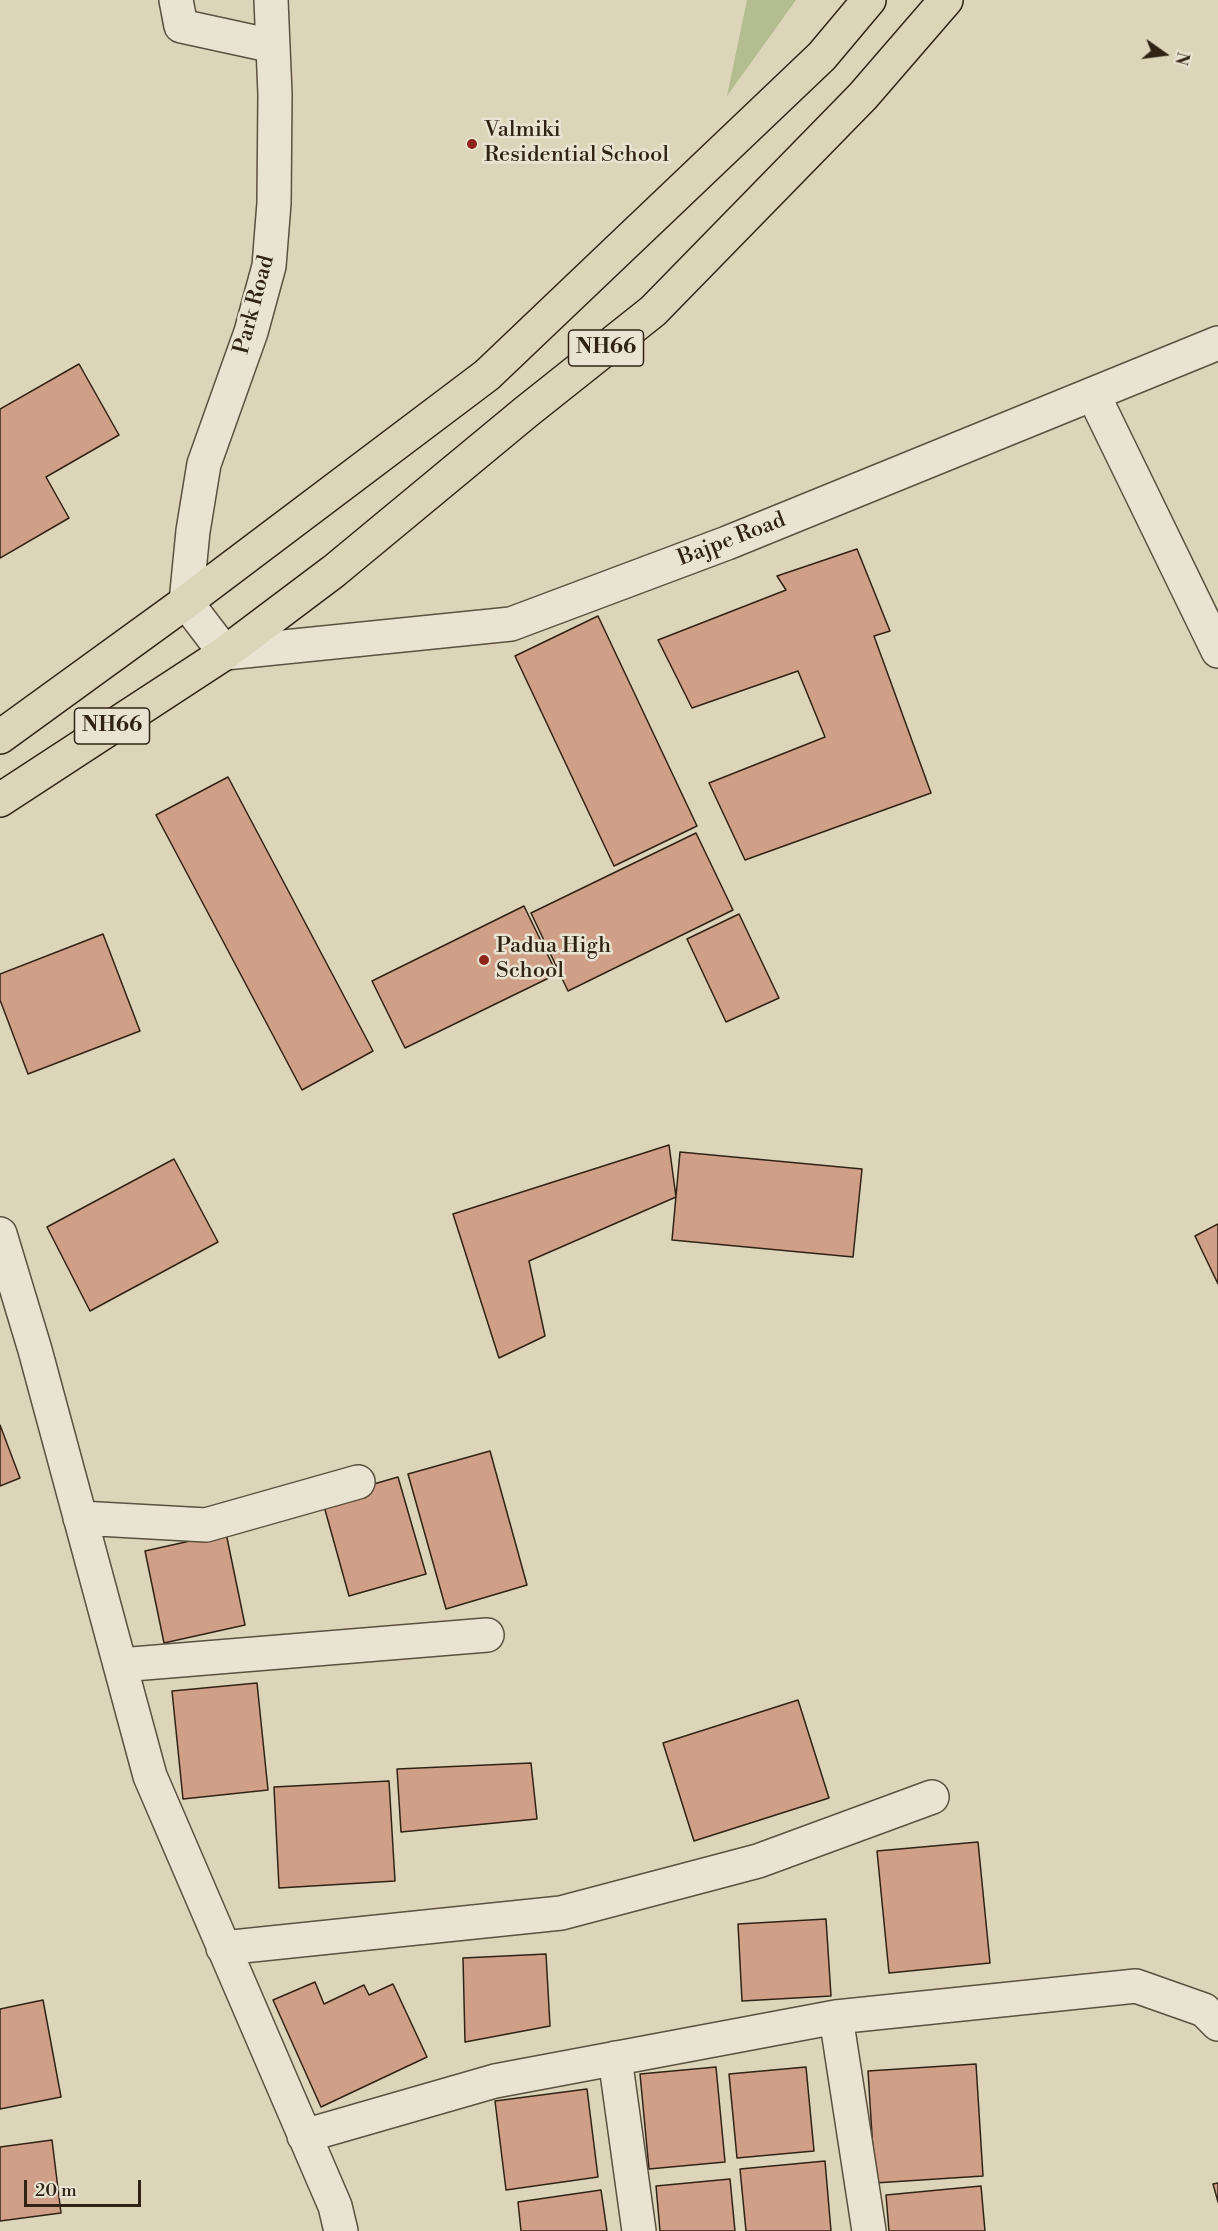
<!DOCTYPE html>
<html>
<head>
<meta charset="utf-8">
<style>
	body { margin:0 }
	#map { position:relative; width:1218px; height:2231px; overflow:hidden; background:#ddd5ba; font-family:"Libre Bodoni",serif }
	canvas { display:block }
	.north { position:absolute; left:1134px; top:24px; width:60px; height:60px; -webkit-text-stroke:4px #e9e4d2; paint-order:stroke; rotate:104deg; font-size:16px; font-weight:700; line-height:24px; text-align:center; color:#312314 }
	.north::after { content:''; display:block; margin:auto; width:21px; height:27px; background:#312314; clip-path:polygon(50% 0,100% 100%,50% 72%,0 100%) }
	.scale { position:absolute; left:24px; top:2180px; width:117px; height:27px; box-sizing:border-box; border:3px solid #312314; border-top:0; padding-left:8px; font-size:18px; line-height:21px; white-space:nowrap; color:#312314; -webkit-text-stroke:4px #e9e4d2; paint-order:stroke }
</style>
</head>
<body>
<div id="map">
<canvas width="1218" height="2231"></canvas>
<div class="north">N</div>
<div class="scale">20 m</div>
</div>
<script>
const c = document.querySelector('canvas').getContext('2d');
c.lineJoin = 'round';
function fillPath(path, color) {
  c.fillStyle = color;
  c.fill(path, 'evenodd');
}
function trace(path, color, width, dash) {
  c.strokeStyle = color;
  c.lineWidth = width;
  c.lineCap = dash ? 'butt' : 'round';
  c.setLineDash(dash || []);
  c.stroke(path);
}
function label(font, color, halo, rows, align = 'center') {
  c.font = font + ' "Libre Bodoni",serif';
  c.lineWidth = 5;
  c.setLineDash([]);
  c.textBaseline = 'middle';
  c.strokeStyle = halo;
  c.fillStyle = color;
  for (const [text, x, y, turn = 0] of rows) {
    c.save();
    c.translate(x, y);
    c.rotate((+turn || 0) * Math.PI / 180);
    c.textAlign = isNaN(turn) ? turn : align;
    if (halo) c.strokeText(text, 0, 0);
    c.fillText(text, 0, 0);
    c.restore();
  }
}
fillPath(new Path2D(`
	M747 0H796L727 96Z`), '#b3bd8f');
const building = new Path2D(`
	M79 364 119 435 46 477 69 518 0 558V409Z
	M857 549 890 631 874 636 931 793 745 860 709 783 825 737 798 671 692 708 658 640 786 590 777 576Z
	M598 616 697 826 614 866 515 656Z
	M228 777 373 1051 302 1090 156 815Z
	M696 833 733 910 568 991 531 913Z
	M524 906 557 974 405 1048 372 981Z
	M739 914 779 998 726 1022 687 939Z
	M103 934 140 1031 28 1074 0 1000V974Z
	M669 1145 676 1197 529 1261 545 1336 499 1358 453 1214Z
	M680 1152 862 1169 853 1257 672 1240Z
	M174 1159 218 1242 90 1311 47 1227Z
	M1218 1224V1284L1195 1236Z
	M0 1425 20 1478 0 1486Z
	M490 1451 527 1585 446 1609 408 1474Z
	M398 1477 426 1574 349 1596 322 1499Z
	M226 1533 245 1625 164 1643 145 1551Z
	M257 1683 268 1790 183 1799 172 1691Z
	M798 1700 829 1798 694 1841 663 1743Z
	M531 1763 537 1819 401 1832 397 1769Z
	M389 1781 395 1881 279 1888 274 1787Z
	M978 1842 990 1963 889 1973 877 1851Z
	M826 1919 831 1996 742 2001 738 1924Z
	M546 1954 550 2026 465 2042 463 1958Z
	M315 1982 324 2004 364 1985 369 1995 393 1984 427 2057 321 2107 273 2000Z
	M43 2000 61 2097 0 2109V2009Z
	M976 2064 983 2176 875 2183 868 2071Z
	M716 2067 725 2162 649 2169 640 2074Z
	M806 2067 814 2151 737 2158 729 2074Z
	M587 2089 598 2177 506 2190 495 2101Z
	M52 2140 61 2213 0 2221V2147Z
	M825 2161 831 2231H746L740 2169Z
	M730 2179 735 2231H660L656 2186Z
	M1218 2183V2202L1213 2184Z
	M981 2186 985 2231H889L886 2195Z
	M601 2190 607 2231H521L518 2202Z`);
fillPath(building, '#cf9f87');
trace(building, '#312314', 1.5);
const minor = new Path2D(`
	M176 0 181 26 273 46
	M271 0 275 94 274 203 269 266 251 332 204 464 193 531 186 602 225 653 511 624 727 543 1218 343
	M1093 394 1218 651
	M0 1234 35 1350 150 1776 335 2206 341 2231
	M80 1518 206 1525 358 1482
	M120 1665 487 1635
	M223 1948 561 1913 758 1861 932 1797
	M836 2017 869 2231
	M615 2058 639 2231
	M304 2136 495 2081 836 2017 1136 1986 1204 2010 1218 2024`);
const highway = new Path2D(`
	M0 737 186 602 487 375 822 56 869 0
	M0 800 225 653 334 571 526 412 653 311 863 96 946 0`);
trace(minor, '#5c503e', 36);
trace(highway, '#312314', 36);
trace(minor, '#e9e4d2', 33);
trace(highway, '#ddd5ba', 33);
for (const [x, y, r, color] of [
	[472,144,6,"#8f2418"],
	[484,960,6,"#8f2418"]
]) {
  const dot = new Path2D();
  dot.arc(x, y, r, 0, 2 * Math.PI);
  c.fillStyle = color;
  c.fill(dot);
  trace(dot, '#e9e4d2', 2);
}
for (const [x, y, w] of [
	[606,348,75],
	[112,726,75]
]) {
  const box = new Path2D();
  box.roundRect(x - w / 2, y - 18, w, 36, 4.5);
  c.fillStyle = '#e9e4d2';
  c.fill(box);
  trace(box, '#312314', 1.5);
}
label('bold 21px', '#312314', null, [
	["NH66",606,348],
	["NH66",112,726]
]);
label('22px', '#312314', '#e9e4d2', [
	["Valmiki",484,131],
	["Residential School",484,156],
	["Padua High",496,947],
	["School",496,972]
], 'left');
label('22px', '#312314', '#e9e4d2', [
	["Park Road",255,305,-75],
	["Bajpe Road",732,540,-21]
]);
</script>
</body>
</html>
